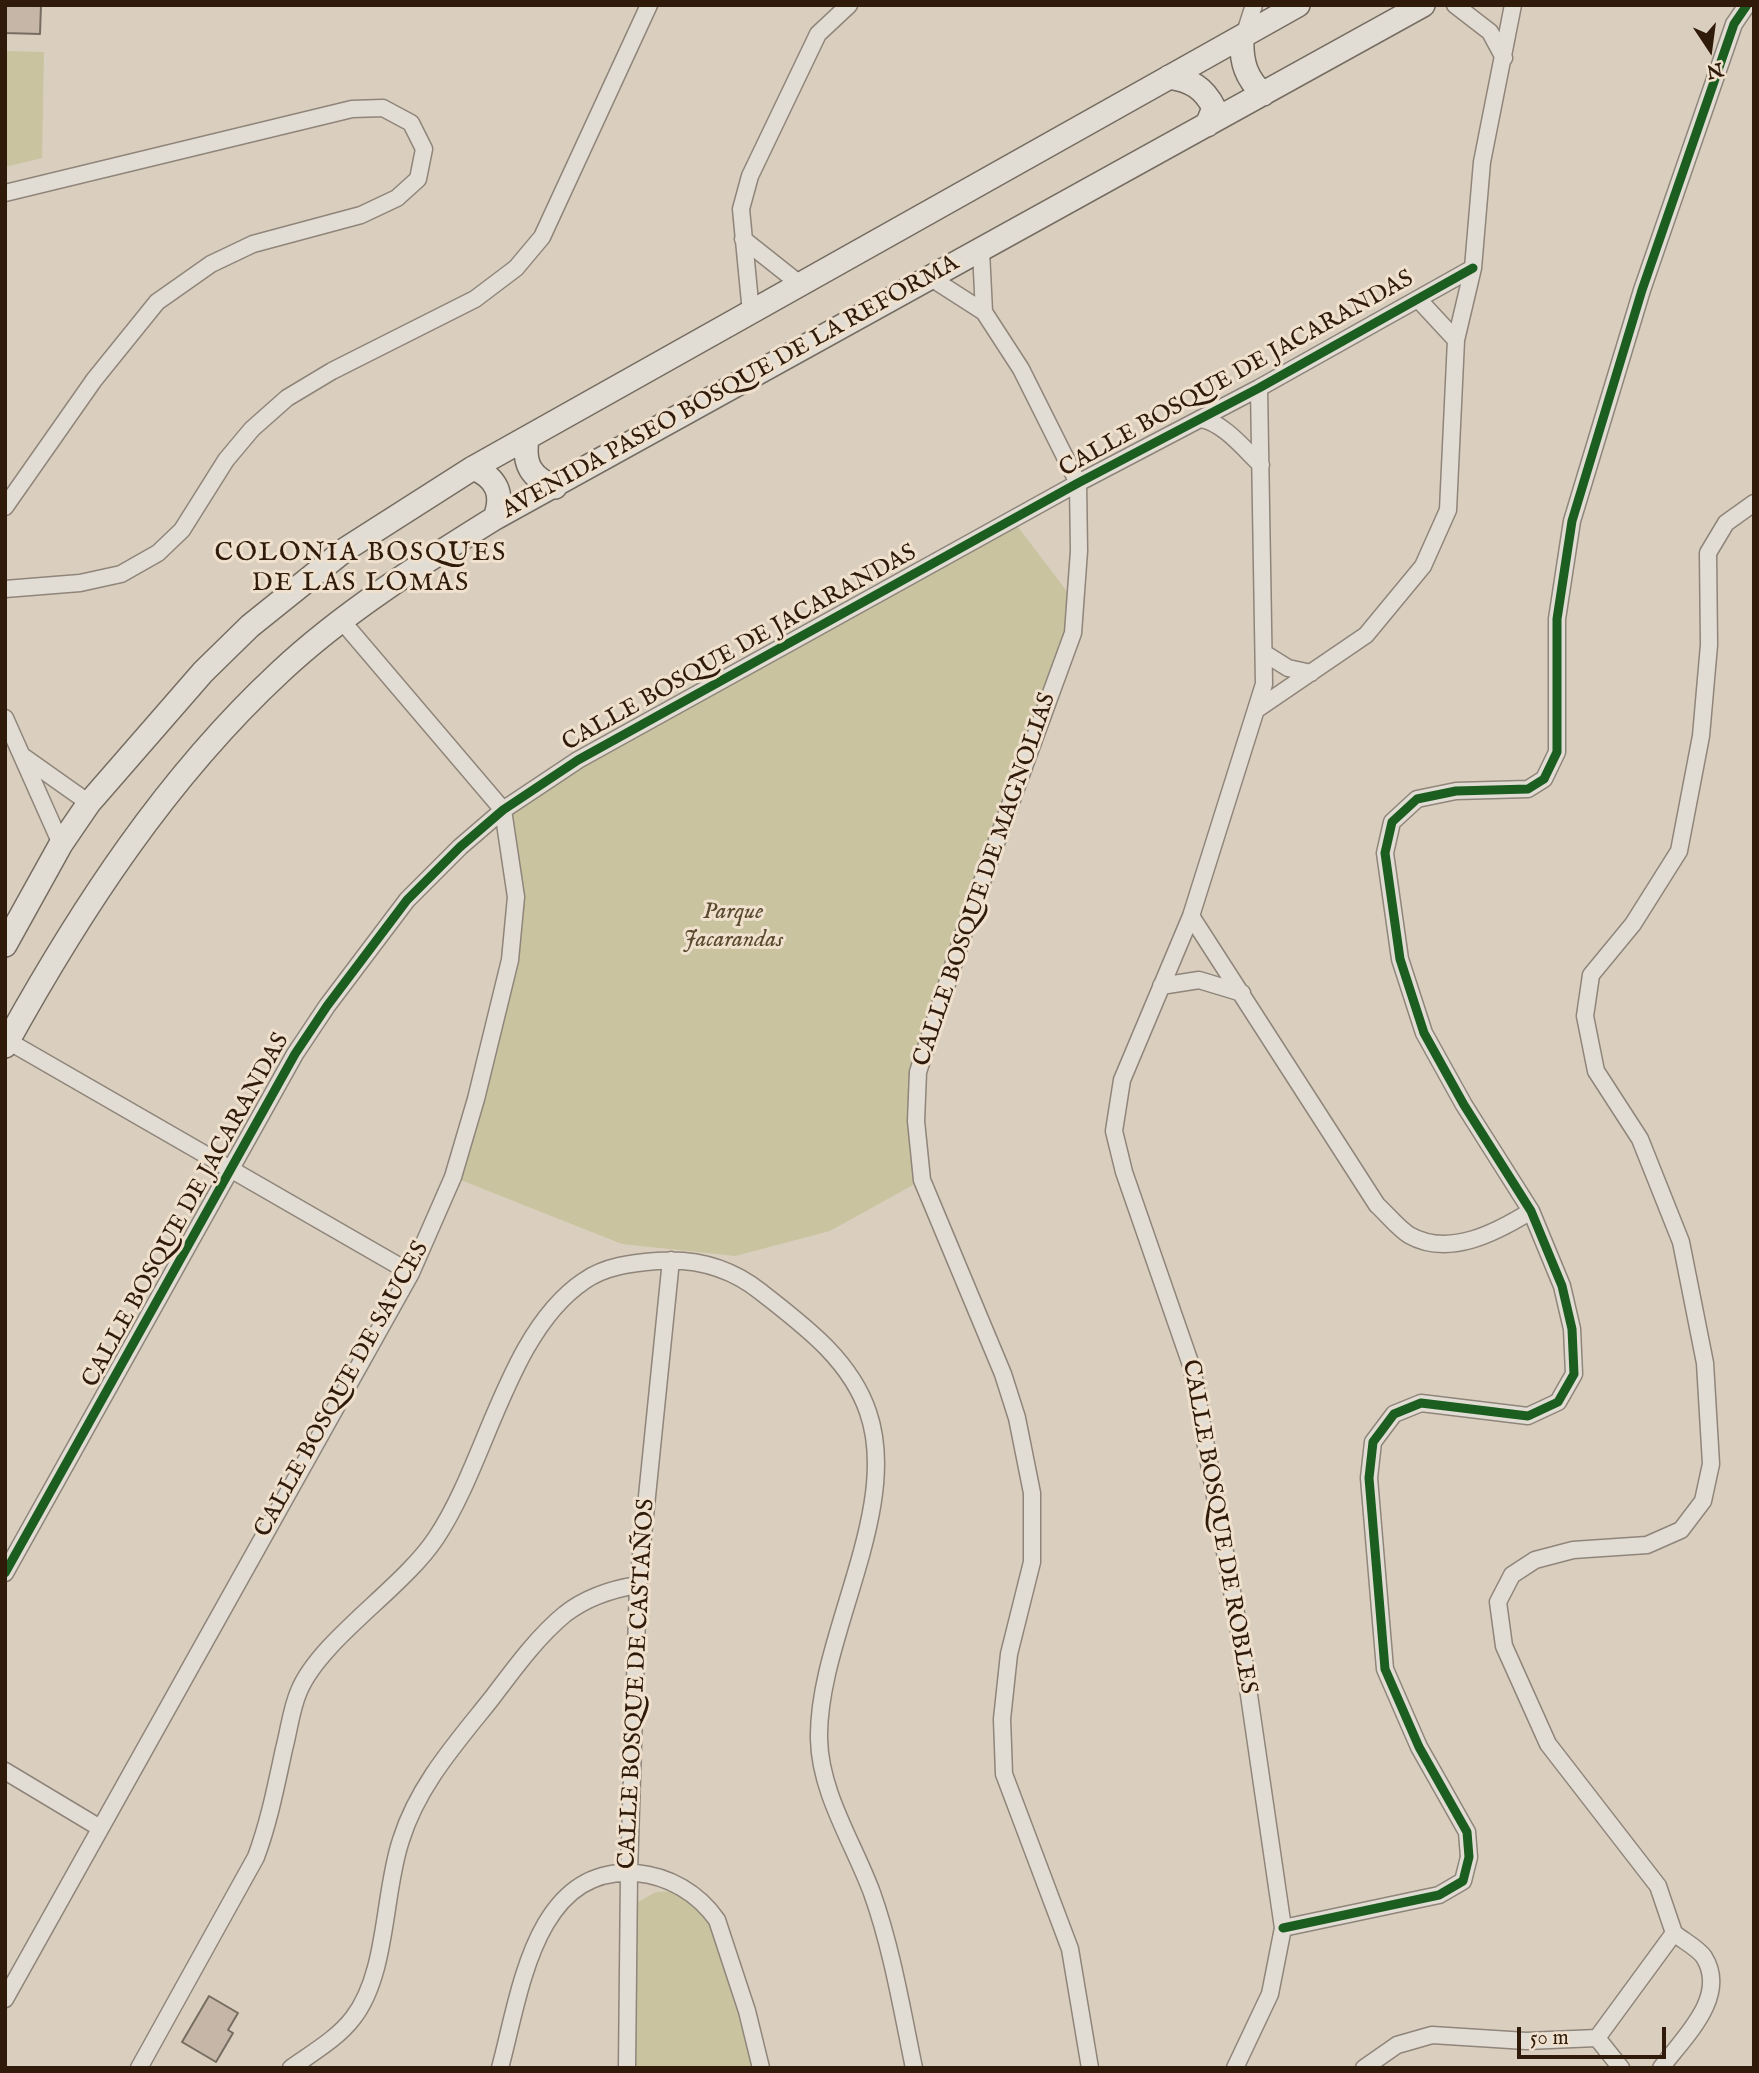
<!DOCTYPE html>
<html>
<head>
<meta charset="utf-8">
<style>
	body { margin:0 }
	#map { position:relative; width:1759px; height:2073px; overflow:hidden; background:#dacfbe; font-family:"IM FELL English",serif }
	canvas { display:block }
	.frame { position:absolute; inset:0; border:7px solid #301b0b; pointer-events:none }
	.north { position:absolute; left:1675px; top:14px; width:70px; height:70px; -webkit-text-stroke:5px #efe1cd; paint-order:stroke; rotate:167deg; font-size:19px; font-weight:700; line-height:28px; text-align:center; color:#301b0b }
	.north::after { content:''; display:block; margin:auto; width:24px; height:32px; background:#301b0b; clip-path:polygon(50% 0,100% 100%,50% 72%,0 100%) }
	.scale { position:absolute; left:1517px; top:2027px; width:149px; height:32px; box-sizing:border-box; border:4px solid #301b0b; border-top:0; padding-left:9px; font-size:21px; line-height:24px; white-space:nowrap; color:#301b0b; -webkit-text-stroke:5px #efe1cd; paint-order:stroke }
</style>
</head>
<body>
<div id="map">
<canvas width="1759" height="2073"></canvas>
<div class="frame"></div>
<div class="north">N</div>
<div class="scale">50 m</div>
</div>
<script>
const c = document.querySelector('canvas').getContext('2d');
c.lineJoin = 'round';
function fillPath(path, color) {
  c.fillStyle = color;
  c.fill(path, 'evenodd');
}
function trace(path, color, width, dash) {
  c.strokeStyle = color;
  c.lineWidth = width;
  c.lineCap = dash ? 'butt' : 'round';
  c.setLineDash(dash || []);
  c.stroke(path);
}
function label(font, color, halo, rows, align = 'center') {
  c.font = font + ' "IM FELL English",serif';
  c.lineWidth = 6;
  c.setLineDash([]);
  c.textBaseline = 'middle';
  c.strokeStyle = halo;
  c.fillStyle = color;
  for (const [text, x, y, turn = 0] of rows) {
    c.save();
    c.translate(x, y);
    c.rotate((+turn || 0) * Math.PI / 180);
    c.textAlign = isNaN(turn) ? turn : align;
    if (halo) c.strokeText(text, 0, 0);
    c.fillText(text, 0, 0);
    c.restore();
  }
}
fillPath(new Path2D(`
	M5 51 44 52 42 158 5 167Z
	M1012 519 1075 602 918 1072 922 1180 830 1231 735 1256 622 1244 453 1177 511 952V853L503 810Z
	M674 1891 704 1911 718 1935 755 2068H634L636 1903 656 1892Z`), '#c9c3a0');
const building = new Path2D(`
	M5 5H41L40 34 5 33Z
	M209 1996 238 2013 228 2030 233 2033 216 2062 182 2042Z`);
fillPath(building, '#c5b6a7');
trace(building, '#766d62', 2);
const street = new Path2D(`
	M1455 5 1490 32 1504 58
	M1244 36 1254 5
	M5 193 352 109 383 108 411 123 424 149 418 179 397 198 361 215 253 244 211 264 157 302 94 380 5 507
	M743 239 801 285
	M981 251 984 312
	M931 278 984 312 1021 369 1078 483 1079 551 1073 633 968 920 918 1072 916 1121 922 1180 1003 1374 1017 1418 1032 1493V1562L1009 1654 1002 1719 1004 1774 1070 1949 1090 2068
	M1418 299 1456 340
	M751 313 741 209 750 176 818 34 849 5
	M1201 419C1223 422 1246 451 1261 465
	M5 589 80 583 121 574 158 553 182 530 226 460 252 429 287 398 332 371 475 299 516 268 542 237 649 5
	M1264 653 1288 668 1311 673
	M1256 710 1366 635 1423 566 1448 510 1456 340 1473 268 1482 162 1513 5
	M5 718 61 844
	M24 757 89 803
	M1191 916 1377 1205C1387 1214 1398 1228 1409 1235 1449 1258 1497 1232 1531 1211
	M1161 986 1199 980 1242 993
	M8 1041 411 1273
	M5 1573 295 1054 327 1006 407 900 460 847 503 810 578 760 1078 483 1259 388 1473 268
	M5 1771 100 1828
	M1283 1928 1439 1895 1463 1881 1469 1857 1467 1832 1419 1747 1385 1669 1369 1478 1373 1442 1394 1414 1421 1403 1528 1416 1558 1402 1574 1374 1572 1329 1562 1286 1531 1211 1464 1105 1424 1033 1400 959 1385 853 1392 822 1417 799 1456 791 1528 789 1544 779 1557 752V619L1572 521 1642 290 1734 24 1747 5
	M5 1999 411 1273 453 1177 476 1099 510 960 516 897 503 810 342 621
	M1597 2038 1621 2068
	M139 2068 256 1857C269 1822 276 1786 284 1749 289 1731 291 1709 299 1691 320 1640 403 1588 436 1538 487 1462 508 1332 584 1281 605 1266 632 1263 657 1261 696 1258 731 1268 761 1292 803 1325 850 1359 868 1412 902 1510 817 1638 819 1739 820 1793 854 1844 872 1893 892 1949 902 2010 914 2068
	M291 2068C312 2053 338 2038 353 2018 388 1973 383 1893 401 1840 418 1785 457 1742 492 1698 514 1669 537 1637 565 1614 587 1597 612 1589 638 1585
	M500 2068C520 1995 534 1865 636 1873 669 1876 698 1893 717 1920L747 2011 761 2068
	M627 2068 629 1873 638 1585 671 1260
	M1235 2068 1270 1994 1283 1928 1242 1647 1192 1368 1124 1172 1114 1131 1122 1080 1191 916 1264 684 1259 388
	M1364 2068 1397 2045 1432 2035 1526 2041 1597 2038 1674 1933 1658 1886 1548 1744 1504 1646 1498 1602 1512 1575 1535 1560 1573 1550 1647 1545 1681 1530 1703 1501 1711 1464 1705 1363 1681 1242 1640 1139 1596 1071 1585 1016 1591 975 1633 924 1679 851 1701 736 1709 645 1708 553 1726 523 1754 503
	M1661 2068C1683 2038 1729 1997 1704 1957 1698 1948 1682 1940 1674 1933`);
const secondary = new Path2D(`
	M1242 39C1241 62 1246 78 1263 94
	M1169 77C1191 80 1204 88 1214 108L1207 125
	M527 439C523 464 531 478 555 487
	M473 468C497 478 504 494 495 518
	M5 945 61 844 89 803 203 672 250 626 346 549 473 468 1298 5
	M5 1046C80 910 166 778 280 672 344 612 421 564 495 518L1423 5`);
trace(street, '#8f857a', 19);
trace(secondary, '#766d62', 26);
trace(street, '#e2ddd4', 16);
trace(secondary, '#e2ddd4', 23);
trace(new Path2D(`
	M5 1573 295 1054 327 1006 407 900 460 847 503 810 578 760 1078 483 1259 388 1473 268
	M1283 1928 1439 1895 1463 1881 1469 1857 1467 1832 1419 1747 1385 1669 1369 1478 1373 1442 1394 1414 1421 1403 1528 1416 1558 1402 1574 1374 1572 1329 1562 1286 1531 1211 1464 1105 1424 1033 1400 959 1385 853 1392 822 1417 799 1456 791 1528 789 1544 779 1557 752V619L1572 521 1642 290 1734 24 1747 5`), '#1b5e20', 9);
label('24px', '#301b0b', '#efe1cd', [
	["CALLE BOSQUE DE JACARANDAS",1237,375,-29],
	["AVENIDA PASEO BOSQUE DE LA REFORMA",731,388,-29],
	["CALLE BOSQUE DE JACARANDAS",740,649,-29],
	["CALLE BOSQUE DE MAGNOLIAS",986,880,-71],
	["CALLE BOSQUE DE JACARANDAS",187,1211,-61],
	["CALLE BOSQUE DE SAUCES",343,1390,-61],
	["CALLE BOSQUE DE ROBLES",1218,1527,80],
	["CALLE BOSQUE DE CASTAÑOS",638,1684,-87]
]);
label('italic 24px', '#5a4b30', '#efe1cd', [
	["Parque",733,913],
	["Jacarandas",733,941]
]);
c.letterSpacing = '2px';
label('26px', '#301b0b', '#efe1cd', [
	["COLONIA BOSQUES",361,555],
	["DE LAS LOMAS",361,585]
]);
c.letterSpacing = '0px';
</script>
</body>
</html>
